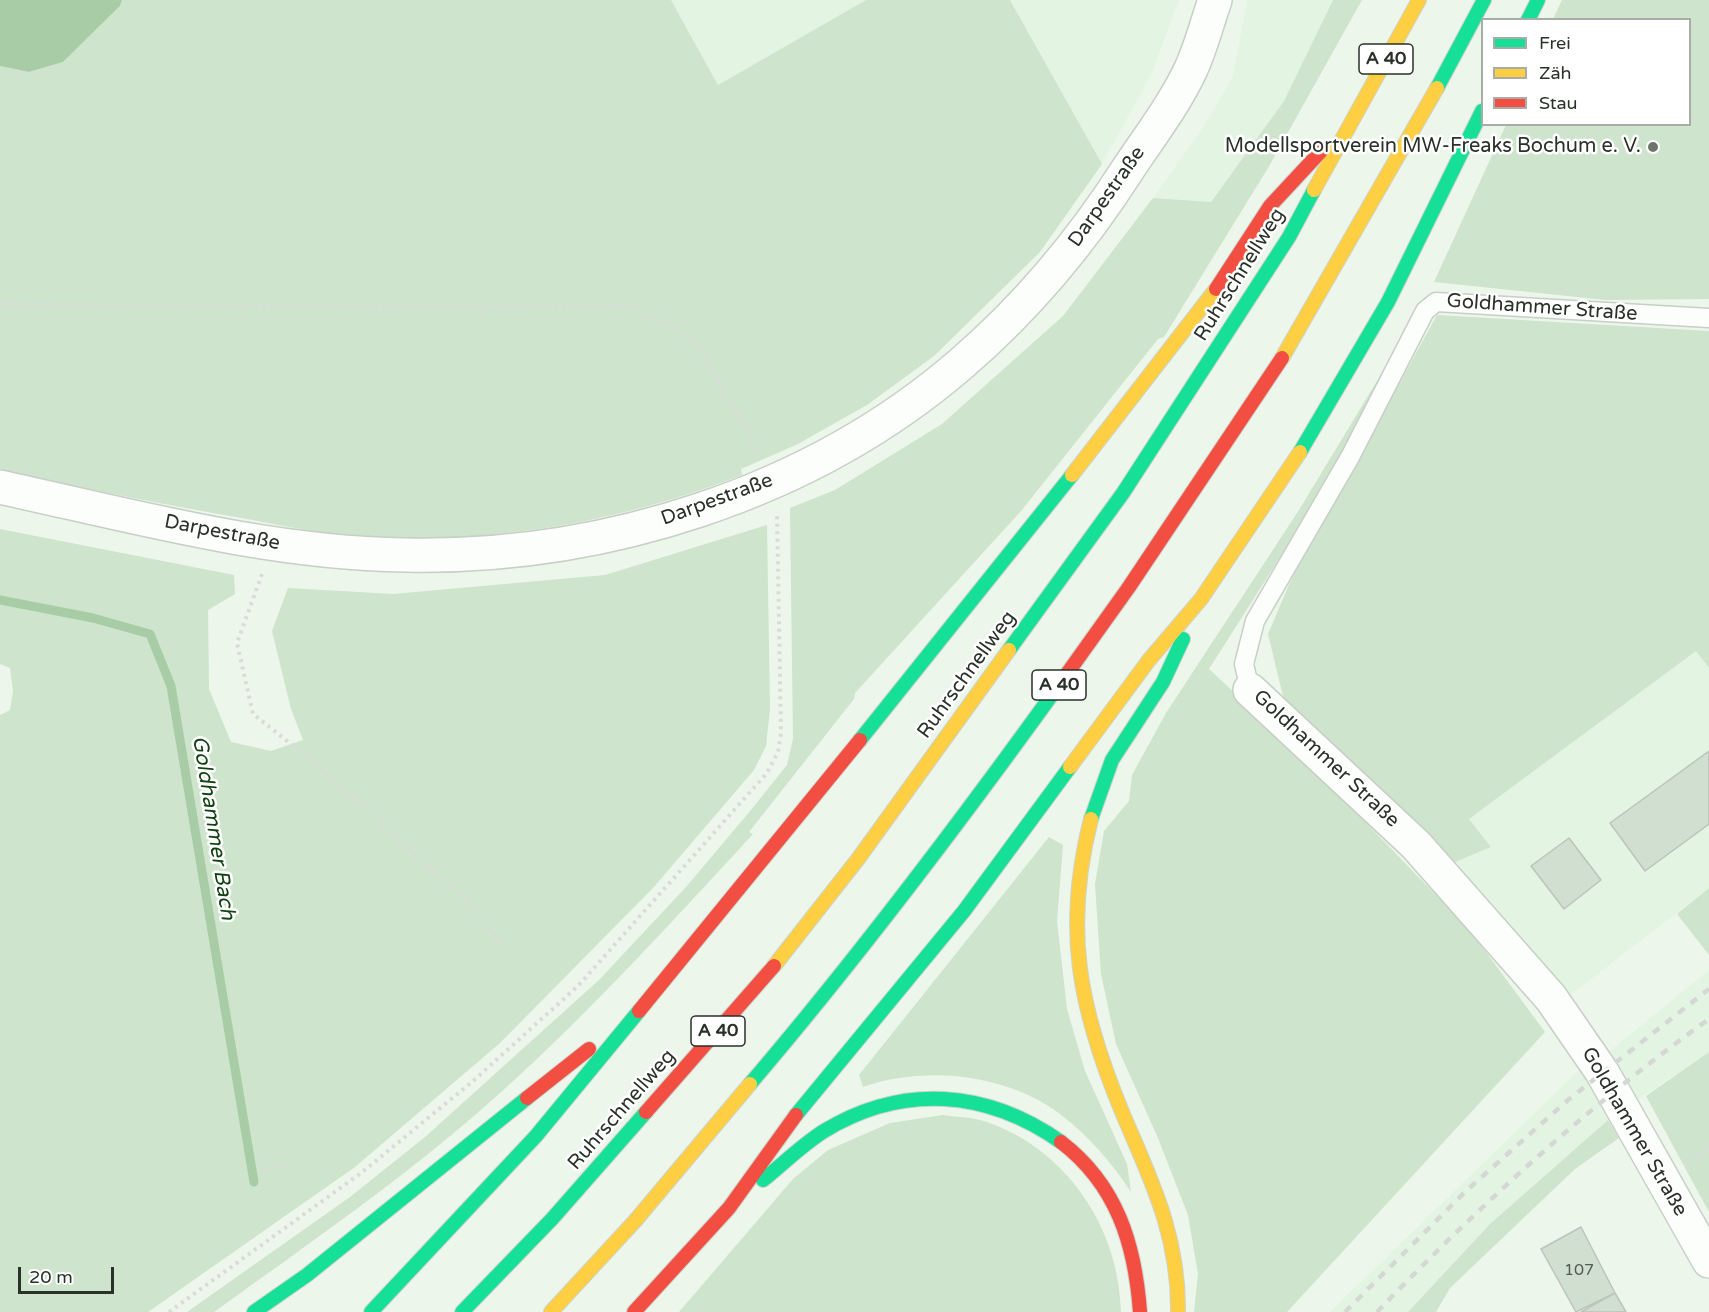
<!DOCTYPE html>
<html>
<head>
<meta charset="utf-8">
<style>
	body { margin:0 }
	#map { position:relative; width:1709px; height:1312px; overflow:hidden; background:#ecf6eb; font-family:"Varela Round",sans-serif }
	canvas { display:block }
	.legend { position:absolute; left:1481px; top:18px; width:210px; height:108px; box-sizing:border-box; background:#fff; border:2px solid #a9ada9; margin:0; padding:8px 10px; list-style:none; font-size:18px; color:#293129 }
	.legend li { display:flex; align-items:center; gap:12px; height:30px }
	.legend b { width:30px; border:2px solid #a9ada9 }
	.scale { position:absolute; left:18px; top:1267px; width:96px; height:27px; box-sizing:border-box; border:3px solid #293129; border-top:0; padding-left:8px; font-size:18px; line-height:21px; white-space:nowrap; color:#293129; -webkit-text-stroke:4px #fff; paint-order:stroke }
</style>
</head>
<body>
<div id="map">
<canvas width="1709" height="1312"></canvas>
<ul class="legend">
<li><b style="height:8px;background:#16e098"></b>Frei</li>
<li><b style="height:8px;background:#ffcf43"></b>Zäh</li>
<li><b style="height:8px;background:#f24e42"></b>Stau</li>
</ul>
<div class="scale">20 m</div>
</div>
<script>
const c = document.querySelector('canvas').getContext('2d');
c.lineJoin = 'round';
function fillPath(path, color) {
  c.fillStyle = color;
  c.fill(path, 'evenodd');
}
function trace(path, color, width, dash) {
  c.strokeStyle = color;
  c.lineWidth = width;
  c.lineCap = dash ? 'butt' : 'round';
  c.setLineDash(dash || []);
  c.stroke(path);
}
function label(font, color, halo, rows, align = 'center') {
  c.font = font + ' "Varela Round",sans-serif';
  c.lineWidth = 5;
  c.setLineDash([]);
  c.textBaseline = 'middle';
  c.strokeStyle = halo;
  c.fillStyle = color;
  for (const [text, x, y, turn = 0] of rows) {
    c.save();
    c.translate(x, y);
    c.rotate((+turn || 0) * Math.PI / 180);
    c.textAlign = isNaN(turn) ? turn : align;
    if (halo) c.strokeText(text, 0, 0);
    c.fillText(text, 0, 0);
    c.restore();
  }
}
fillPath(new Path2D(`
	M671 0H866L718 85Z
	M1010 0H1179L1151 75 1102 164Z
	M1247 0H1333L1284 101 1211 202 1153 198 1203 127 1233 77Z
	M1696 651 1709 668V888L1569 996 1453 863 1491 847 1469 819Z
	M1709 970V1052L1608 1120 1490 1224 1408 1312H1330L1580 1069 1611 1050Z`), '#e3f5e2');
fillPath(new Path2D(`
	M122 0H671L718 85 866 0H1010L1102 164 1040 252 934 356 867 405 798 444 741 469 742 475C614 525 472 548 334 534 307 531 280 525 253 520 168 506 84 488 0 470V66L29 72 63 62 120 6Z
	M1333 0H1362L1268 168 1164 337 1158 339 1021 511 855 693 854 699 749 832 753 834C671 923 589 1013 499 1094 410 1174 311 1242 214 1312H187L350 1197 425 1137 599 980 686 887 751 810 787 765 793 739 790 508 835 490 942 424 1063 316 1153 198 1211 202 1284 101Z
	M1562 0H1709V299L1606 300 1434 282 1506 125 1690 124V20L1553 19Z
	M1437 315 1709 331V668L1696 651 1469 819 1491 847 1453 863 1288 717 1268 634 1291 580Z
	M1400 343 1389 372 1312 507 1209 669 1357 807 1368 825 1469 929 1545 1032 1287 1312H1194L1198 1274 1188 1215 1158 1138 1116 1044 1101 974 1095 884 1104 831 1129 801 1132 775 1166 713 1299 510Z
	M767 525 770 709 766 746 754 770 653 888 500 1043 355 1167 148 1312H0V715L10 710 13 691 10 668 0 664V529L234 575 235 594 208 610 209 689 231 742 271 751 303 740 291 709 272 631 288 588 393 594 605 575Z
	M1049 837 1063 845 1057 921 1067 1009 1085 1071 1127 1164 1131 1192C1112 1163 1088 1135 1060 1114 1007 1074 925 1065 863 1087L859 1075Z
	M1709 888V955L1677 914Z
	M1709 1052V1212L1646 1096Z
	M943 1115C956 1117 971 1117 984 1121 1066 1148 1119 1227 1121 1312H679L793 1179 828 1150 890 1123Z
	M1608 1120 1619 1138 1575 1169 1450 1288 1436 1312H1408L1490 1224Z`), '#cee4cc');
fillPath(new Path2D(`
	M0 0H122L120 6 63 62 29 72 0 66Z`), '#a8cda6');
trace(new Path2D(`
	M0 600 93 618 150 634 171 686 254 1182`), '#a8cda6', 9);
const building = new Path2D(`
	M1709 751V824L1645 871 1610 823Z
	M1569 838 1601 880 1564 909 1531 866Z
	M1581 1227 1615 1293 1576 1312 1541 1249Z
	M1615 1293 1626 1312H1581Z`);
fillPath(building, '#d0dfd0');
trace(building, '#bcc4bb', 1.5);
const lane = new Path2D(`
	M1250 690 1244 664 1255 621 1350 457 1425 311 1436 302 1709 318`);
const street = new Path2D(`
	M0 487C133 516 268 553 405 555 602 559 811 494 962 363 1027 307 1082 241 1128 169 1150 136 1174 105 1191 69 1201 47 1207 23 1215 0
	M1250 690 1416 845 1551 998 1602 1072 1709 1261`);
const fast = new Path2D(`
	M1528 20 1538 0
	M1437 88 1484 0
	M1300 452 1388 302 1482 111
	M1009 650 1123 493 1289 237 1314 190
	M860 740 1072 475
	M1091 819 1112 760 1163 682 1183 639
	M750 1084C861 954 964 817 1064 678
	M796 1115 964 911 1070 767
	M763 1180C783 1164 802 1145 824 1131 903 1083 987 1090 1061 1142
	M254 1312 307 1275 527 1098
	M371 1312 536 1136 639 1011
	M462 1312 552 1219 646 1112`);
const slow = new Path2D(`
	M1314 190 1419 0
	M1282 358 1437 88
	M1072 475 1216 289
	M1070 767 1149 660 1201 599 1300 452
	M1091 819C1063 929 1079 1008 1122 1112 1151 1180 1179 1235 1178 1312
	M774 966 858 859 1009 650
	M551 1312 635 1221 750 1084`);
const jam = new Path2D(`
	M1216 289 1270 206 1323 149
	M1064 678 1129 587 1282 358
	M639 1011 860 740
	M527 1098 589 1049
	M646 1112 774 966
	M1061 1142C1117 1185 1135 1244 1140 1312
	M634 1312 729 1208 796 1115`);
trace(lane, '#c7cfc6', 21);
trace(street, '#c7cfc6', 36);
trace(fast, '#cdd3cd', 16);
trace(slow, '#cdd3cd', 16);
trace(jam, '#cdd3cd', 16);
trace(new Path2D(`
	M0 304 456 308 625 306 671 324 704 356 759 453
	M0 337H1
	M262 574 237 643 253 714 310 759 461 896 502 944
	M1689 1163 1709 1147
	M259 1169 290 1166
	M169 1312 361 1173 472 1082 578 986 767 773 778 752 781 733 777 514`), '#d8dcd8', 4, [3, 4.5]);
trace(lane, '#fcfefc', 18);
trace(street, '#fcfefc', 33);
trace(fast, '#16e098', 14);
trace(slow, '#ffcf43', 14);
trace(jam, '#f24e42', 14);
trace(new Path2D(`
	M1345 1312 1466 1191 1568 1100 1709 989
	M1377 1312C1479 1206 1589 1105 1709 1019`), '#d4d7d4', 4.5, [8, 8]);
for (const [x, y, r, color] of [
	[1653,147,6,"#6d766d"]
]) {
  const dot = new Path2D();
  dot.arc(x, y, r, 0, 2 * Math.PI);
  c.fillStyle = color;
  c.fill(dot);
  trace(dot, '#fff', 2);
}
label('16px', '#535c53', null, [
	["107",1579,1271]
]);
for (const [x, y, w] of [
	[1386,59,54],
	[1059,685,54],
	[718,1031,54]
]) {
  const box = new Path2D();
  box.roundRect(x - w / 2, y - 15, w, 30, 4.5);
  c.fillStyle = '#fff';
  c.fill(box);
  trace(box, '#293129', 1.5);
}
label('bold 18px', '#293129', null, [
	["A 40",1386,59],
	["A 40",1059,685],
	["A 40",718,1031]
]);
label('20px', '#293129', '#fff', [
	["Modellsportverein MW-Freaks Bochum e. V.",1641,147]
], 'right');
label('20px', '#293129', '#fff', [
	["Darpestraße",1107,197,-55],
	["Ruhrschnellweg",1240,275,-58],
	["Goldhammer Straße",1542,308,4],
	["Darpestraße",717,500,-20],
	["Darpestraße",222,533,11],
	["Ruhrschnellweg",967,675,-54],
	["Goldhammer Straße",1326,759,43],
	["Ruhrschnellweg",622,1110,-49],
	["Goldhammer Straße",1634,1132,60]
]);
label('italic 21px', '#104311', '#fff', [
	["Goldhammer Bach",213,828,81]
]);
</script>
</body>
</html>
